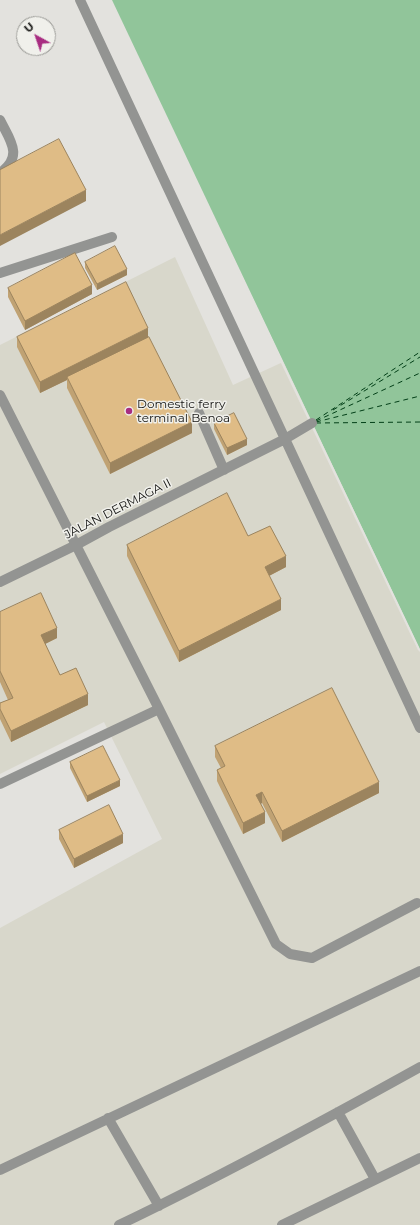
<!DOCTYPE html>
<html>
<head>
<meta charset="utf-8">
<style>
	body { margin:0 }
	#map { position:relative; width:420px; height:1225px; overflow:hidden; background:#e3e2de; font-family:Montserrat,sans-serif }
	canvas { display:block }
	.north { position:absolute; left:16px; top:16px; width:40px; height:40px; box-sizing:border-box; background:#f0f0eb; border:1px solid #989894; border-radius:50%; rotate:320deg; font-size:11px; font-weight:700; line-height:16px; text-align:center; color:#141412 }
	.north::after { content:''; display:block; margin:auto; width:14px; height:18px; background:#a82d81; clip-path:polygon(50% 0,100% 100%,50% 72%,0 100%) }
</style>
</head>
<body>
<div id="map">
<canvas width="420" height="1225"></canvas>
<div class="north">U</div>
</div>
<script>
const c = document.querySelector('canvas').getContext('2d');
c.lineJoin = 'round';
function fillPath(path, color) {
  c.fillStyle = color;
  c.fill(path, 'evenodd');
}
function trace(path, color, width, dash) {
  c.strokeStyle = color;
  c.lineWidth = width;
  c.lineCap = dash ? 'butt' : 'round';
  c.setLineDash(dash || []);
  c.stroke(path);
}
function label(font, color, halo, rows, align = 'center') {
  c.font = font + ' Montserrat,sans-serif';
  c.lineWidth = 3;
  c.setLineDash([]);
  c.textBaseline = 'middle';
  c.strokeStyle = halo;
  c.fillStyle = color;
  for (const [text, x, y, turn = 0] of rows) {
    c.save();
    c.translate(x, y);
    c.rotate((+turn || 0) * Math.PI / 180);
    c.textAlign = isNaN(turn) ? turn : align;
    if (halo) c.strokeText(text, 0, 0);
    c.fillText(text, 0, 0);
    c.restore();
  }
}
fillPath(new Path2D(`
	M175 257 233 385 283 362 420 650V1225H0V928L162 839 104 722 0 774V345Z`), '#d8d7cb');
fillPath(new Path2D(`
	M112 0H420V650Z`), '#91c59a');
fillPath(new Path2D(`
	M222 234 420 649V652L418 650 281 363 221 235Z`), '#e3e2de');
trace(new Path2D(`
	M333 410 420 357
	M316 420 420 352
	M316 421 420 373
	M316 422 420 396
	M316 423 420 422`), '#023f17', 1, [5, 4]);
trace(new Path2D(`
	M80 0 420 728
	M0 120C10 140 24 156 0 173
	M0 273 112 237
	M0 395 159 709 276 944 290 954 312 958 417 903
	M199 413 224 470
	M0 582 76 545 109 527 285 439 312 423
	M0 784 159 709
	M338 1112 375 1179
	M108 1118 159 1206
	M0 1170 420 971
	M119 1225C221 1176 321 1122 420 1067
	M282 1225 420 1158`), '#939492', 10);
fillPath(new Path2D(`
	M85 262 127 275 97 290 85 268Z
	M8 288 92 294 25 330 8 297Z
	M17 337H148L192 433 110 474 67 388V380L40 393 17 347Z
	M214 423 247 445 227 455 214 429Z
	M248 536 286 567 269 576 281 610 179 662 127 556V545Z
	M0 612 57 638 45 644 60 675 88 705 11 742 0 719V703L8 700 0 682Z
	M215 746 379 793 282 842 262 803 261 804 265 823 243 834 217 781V770L221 768 215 757Z
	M70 762 120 786 87 802 70 768Z
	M59 830 123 843 74 868 59 839Z`), '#c0a273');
fillPath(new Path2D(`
	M86 190V201L0 246V235Z
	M127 269V275L97 290V284Z
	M92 285V294L25 330V321Z
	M148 328V339L67 377V380L40 393V382Z
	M192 422V433L110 474V463Z
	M247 439V445L227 455V448Z
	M286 556V567L265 578V567Z
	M281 599V610L179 662V651Z
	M57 628V638L41 646V635Z
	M88 694V705L11 742V731Z
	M120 780V786L87 802V796Z
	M379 782V793L282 842V831Z
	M262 792V803L256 806V795Z
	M265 812V823L243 834V823Z
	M123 834V843L74 868V859Z`), '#9c845e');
const building = new Path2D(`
	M59 139 86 190 0 235V170Z
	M115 246 127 269 97 284 85 262Z
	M75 253 92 285 25 321 8 288Z
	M126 282 148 328 40 382 17 337Z
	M149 337 192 422 110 463 67 377Z
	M234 413 247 439 227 448 214 423Z
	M227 493 248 536 270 526 286 556 265 567 281 599 179 651 127 545Z
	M41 593 57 628 41 635 60 675 76 668 88 694 11 731 0 709V703L13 698 0 671V612Z
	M332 688 379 782 282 831 262 792 256 795 265 812 243 823 217 770 225 766 215 746Z
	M103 746 120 780 87 796 70 762Z
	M109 805 123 834 74 859 59 830Z`);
fillPath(building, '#dfbc86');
trace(building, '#9c845e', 1);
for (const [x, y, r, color] of [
	[129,411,4,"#a82d81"]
]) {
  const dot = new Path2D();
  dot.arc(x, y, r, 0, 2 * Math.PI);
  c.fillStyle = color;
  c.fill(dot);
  trace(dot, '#f0f0eb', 1.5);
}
label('12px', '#141412', '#f0f0eb', [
	["Domestic ferry",137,404],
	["terminal Benoa",137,418]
], 'left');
label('12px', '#141412', '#f0f0eb', [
	["JALAN DERMAGA II",118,509,-27]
]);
</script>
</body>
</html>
